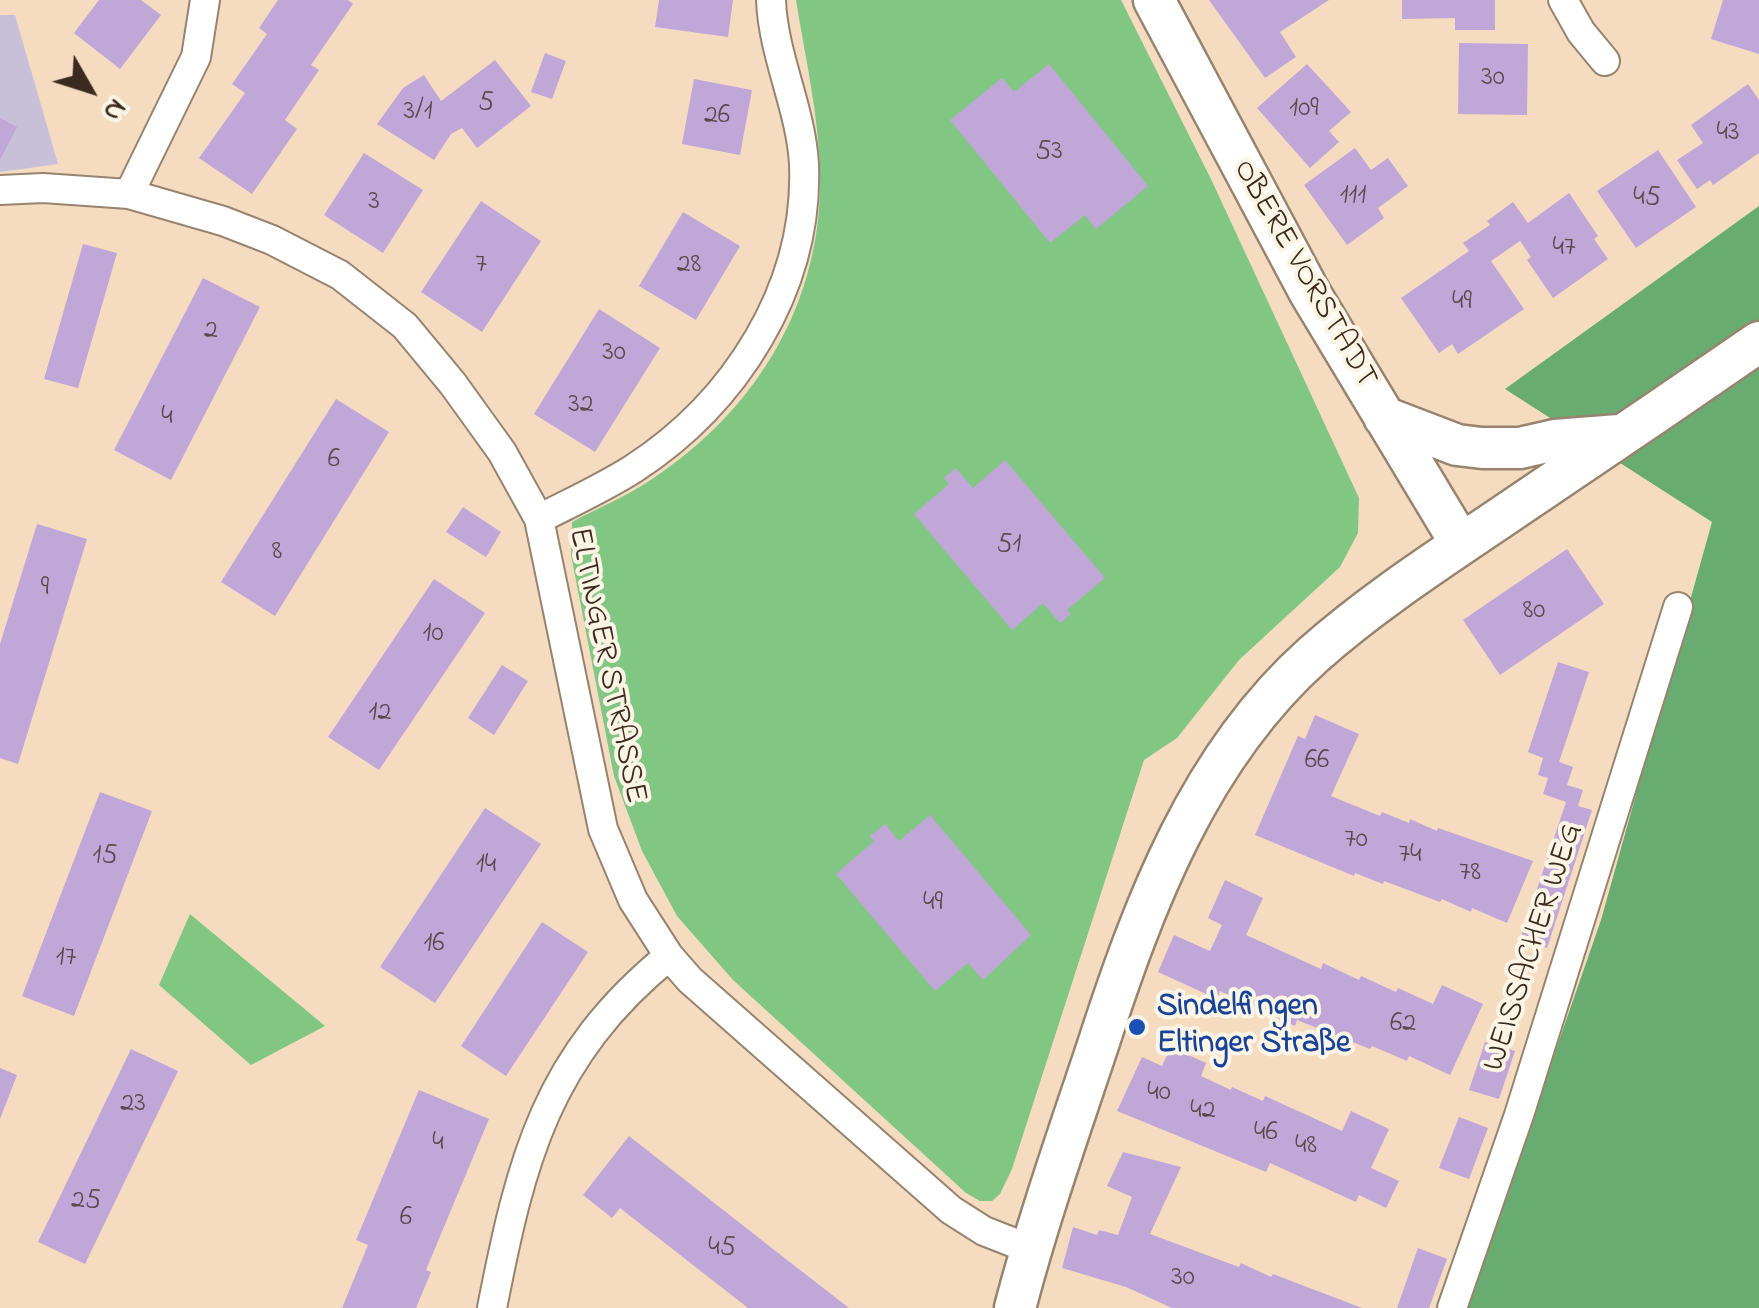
<!DOCTYPE html>
<html>
<head>
<meta charset="utf-8">
<style>
	body { margin:0 }
	#map { position:relative; width:1759px; height:1308px; overflow:hidden; background:#f5dcc0; font-family:"Indie Flower",sans-serif }
	canvas { display:block }
	.north { position:absolute; left:40px; top:40px; width:100px; height:100px; -webkit-text-stroke:8px #fcf5e5; paint-order:stroke; rotate:129deg; font-size:28px; font-weight:700; line-height:40px; text-align:center; color:#3b2a1e }
	.north::after { content:''; display:block; margin:auto; width:35px; height:45px; background:#3b2a1e; clip-path:polygon(50% 0,100% 100%,50% 72%,0 100%) }
</style>
</head>
<body>
<div id="map">
<canvas width="1759" height="1308"></canvas>
<div class="north">N</div>
</div>
<script>
const c = document.querySelector('canvas').getContext('2d');
c.lineJoin = 'round';
function fillPath(path, color) {
  c.fillStyle = color;
  c.fill(path, 'evenodd');
}
function trace(path, color, width, dash) {
  c.strokeStyle = color;
  c.lineWidth = width;
  c.lineCap = dash ? 'butt' : 'round';
  c.setLineDash(dash || []);
  c.stroke(path);
}
function label(font, color, halo, rows, align = 'center') {
  c.font = font + ' "Indie Flower",sans-serif';
  c.lineWidth = 8;
  c.setLineDash([]);
  c.textBaseline = 'middle';
  c.strokeStyle = halo;
  c.fillStyle = color;
  for (const [text, x, y, turn = 0] of rows) {
    c.save();
    c.translate(x, y);
    c.rotate((+turn || 0) * Math.PI / 180);
    c.textAlign = isNaN(turn) ? turn : align;
    if (halo) c.strokeText(text, 0, 0);
    c.fillText(text, 0, 0);
    c.restore();
  }
}
fillPath(new Path2D(`
	M0 15H15L58 164 0 172Z`), '#c8bfd8');
fillPath(new Path2D(`
	M796 0H1121L1211 179 1359 498 1358 533 1340 567 1239 660 1177 738 1144 760 1012 1169 1000 1194 992 1201H980L966 1193 733 980 677 916 642 851 614 776 571 555 572 522C598 508 627 496 652 479 757 410 823 301 820 173 819 116 805 57 796 0Z
	M190 914 325 1026 251 1065 159 985Z`), '#81c783');
fillPath(new Path2D(`
	M1759 206V1308H1466L1601 920 1712 522 1505 389Z`), '#68ac71');
fillPath(new Path2D(`
	M99 0H141L161 15 120 69 74 33Z
	M278 0H348L353 4 311 65 319 70 285 120 297 129 252 194 199 158 245 93 232 84 267 34 259 28Z
	M659 0H733L728 37 655 27Z
	M1209 0H1329L1280 32 1296 57 1265 78Z
	M1402 0H1495V30H1455V18L1402 19Z
	M1723 0H1759V54L1711 39Z
	M1459 43 1528 44 1527 115 1458 114Z
	M545 53 566 61 552 99 531 92Z
	M495 60 531 106 477 148 462 128 451 134 434 160 377 124 403 88 424 75 441 101Z
	M1049 64 1148 186 1096 229 1085 215 1050 243 950 120 1002 78 1014 92Z
	M1307 64 1351 112 1329 131 1339 142 1310 168 1257 108Z
	M694 79 752 90 740 155 682 144Z
	M1748 84 1759 100V153L1713 185 1710 180 1697 189 1677 160 1703 143 1691 125Z
	M0 118 17 127 0 160Z
	M1355 148 1371 170 1388 158 1408 186 1378 208 1384 218 1347 245 1304 185Z
	M1658 150 1696 207 1636 248 1597 191Z
	M364 153 423 190 383 253 324 215Z
	M1569 193 1598 236 1594 239 1608 259 1553 298 1527 260 1531 257 1520 241 1491 261 1524 309 1458 354 1452 344 1439 353 1401 298 1469 251 1463 243 1490 225 1487 221 1513 202 1528 223Z
	M481 201 541 241 482 332 421 292Z
	M683 212 740 246 696 320 639 286Z
	M83 244 117 253 78 388 44 379Z
	M203 278 260 307 171 480 114 450Z
	M599 309 660 348 595 452 534 414Z
	M336 399 389 432 275 616 221 582Z
	M1005 460 1105 578 1067 610 1071 614 1060 623 1043 603 1012 630 914 514 949 484 944 478 956 468 973 488Z
	M463 507 501 532 486 557 446 532Z
	M37 524 87 539 18 764 0 758V644Z
	M1567 549 1604 604 1500 675 1463 620Z
	M434 579 485 613 379 770 328 737Z
	M1558 662 1589 672 1559 762 1573 767 1567 785 1583 790 1578 806 1592 810 1547 948 1520 940 1566 802 1543 794 1548 778 1538 775 1543 758 1528 752Z
	M502 665 528 681 494 735 468 718Z
	M1315 715 1359 734 1331 796 1380 816 1382 812 1409 823 1410 819 1437 831 1438 828 1533 861 1507 923 1472 908 1471 912 1442 899 1440 902 1384 881 1383 884 1355 873 1354 876 1255 835 1298 736 1305 739Z
	M100 792 152 811 74 1016 22 996Z
	M485 808 541 844 435 1003 380 967Z
	M930 815 1031 935 983 980 968 963 935 991 836 874 874 841 870 836 885 824 899 841Z
	M1225 880 1263 898 1246 935 1321 969 1323 963 1359 980 1361 976 1396 992 1398 988 1433 1004 1442 985 1483 1004 1450 1075 1409 1056 1407 1061 1372 1046 1370 1049 1297 1020 1295 1026 1220 991 1217 999 1158 972 1174 935 1210 951 1222 925 1208 918Z
	M542 922 588 952 506 1076 461 1046Z
	M1485 1042 1515 1051 1499 1099 1469 1090Z
	M1171 1047 1206 1063 1201 1076 1231 1090 1232 1087 1263 1101 1265 1096 1342 1131 1351 1111 1389 1129 1371 1168 1399 1181 1386 1208 1359 1195 1356 1202 1270 1163 1266 1172 1117 1111 1142 1057 1162 1066Z
	M131 1049 178 1071 85 1264 38 1242Z
	M0 1068 17 1075 0 1119Z
	M419 1090 489 1119 426 1270 431 1272 416 1308H342L368 1245 356 1240Z
	M1459 1117 1488 1128 1469 1179 1439 1168Z
	M629 1136 773 1249 849 1308H748L620 1208 612 1218 583 1195Z
	M1123 1152 1181 1167 1150 1234 1239 1267 1241 1263 1271 1277 1273 1274 1362 1308H1172L1126 1287 1062 1268 1073 1227 1097 1235 1099 1230 1118 1235 1132 1197 1107 1186Z
	M1418 1248 1447 1259 1429 1308H1397Z`), '#c1a6d8');
const minor = new Path2D(`
	M1563 0 1581 32 1605 61
	M0 190 43 188 129 194 223 221 272 240 340 275 405 326 453 384 502 452 539 519 603 829 633 900 669 956 690 980 951 1210 984 1231 1030 1249
	M129 194 196 57 205 0
	M539 519C570 503 603 488 633 469 735 403 809 288 804 164 801 109 773 55 771 0
	M492 1308C521 1160 546 1056 669 956
	M1452 1308 1519 1115 1678 607`);
const secondary = new Path2D(`
	M1154 0 1310 293 1461 544
	M1384 417 1457 445 1482 448H1520L1555 440 1619 435
	M1015 1308C1038 1220 1068 1135 1097 1048 1143 906 1198 758 1313 655 1375 600 1446 555 1515 508 1597 453 1678 398 1759 342`);
trace(minor, '#98836f', 32);
trace(secondary, '#98836f', 45);
trace(minor, '#fff', 28);
trace(secondary, '#fff', 40);
for (const [x, y, r, color] of [
	[1137,1027,10,"#1a4fb4"]
]) {
  const dot = new Path2D();
  dot.arc(x, y, r, 0, 2 * Math.PI);
  c.fillStyle = color;
  c.fill(dot);
  trace(dot, '#fcf5e5', 4);
}
label('28px', '#5c494c', null, [
	["30",1493,79],
	["5",486,104],
	["109",1304,110],
	["3/1",418,113],
	["26",717,117],
	["43",1728,134],
	["53",1049,153],
	["111",1353,197],
	["45",1647,199],
	["3",374,203],
	["47",1564,249],
	["7",481,266],
	["28",689,266],
	["49",1462,303],
	["2",211,332],
	["30",614,354],
	["32",581,406],
	["4",167,418],
	["6",334,461],
	["51",1009,546],
	["8",277,553],
	["9",45,589],
	["80",1534,612],
	["10",433,635],
	["12",380,714],
	["66",1317,762],
	["70",1356,841],
	["74",1410,856],
	["15",105,857],
	["14",486,866],
	["78",1470,874],
	["49",933,904],
	["16",434,945],
	["17",66,959],
	["62",1403,1025],
	["40",1159,1094],
	["23",133,1105],
	["42",1203,1112],
	["46",1266,1134],
	["4",438,1144],
	["48",1306,1147],
	["25",86,1202],
	["6",406,1219],
	["45",722,1249],
	["30",1183,1279]
]);
label('32px', '#3b2a1e', '#fcf5e5', [
	["OBERE VORSTADT",1303,275,60],
	["ELTINGER STRASSE",605,666,78],
	["WEISSACHER WEG",1535,948,-72]
]);
label('bold 32px', '#164399', '#fcf5e5', [
	["Sindelfingen",1157,1009],
	["Eltinger Straße",1157,1046]
], 'left');
</script>
</body>
</html>
